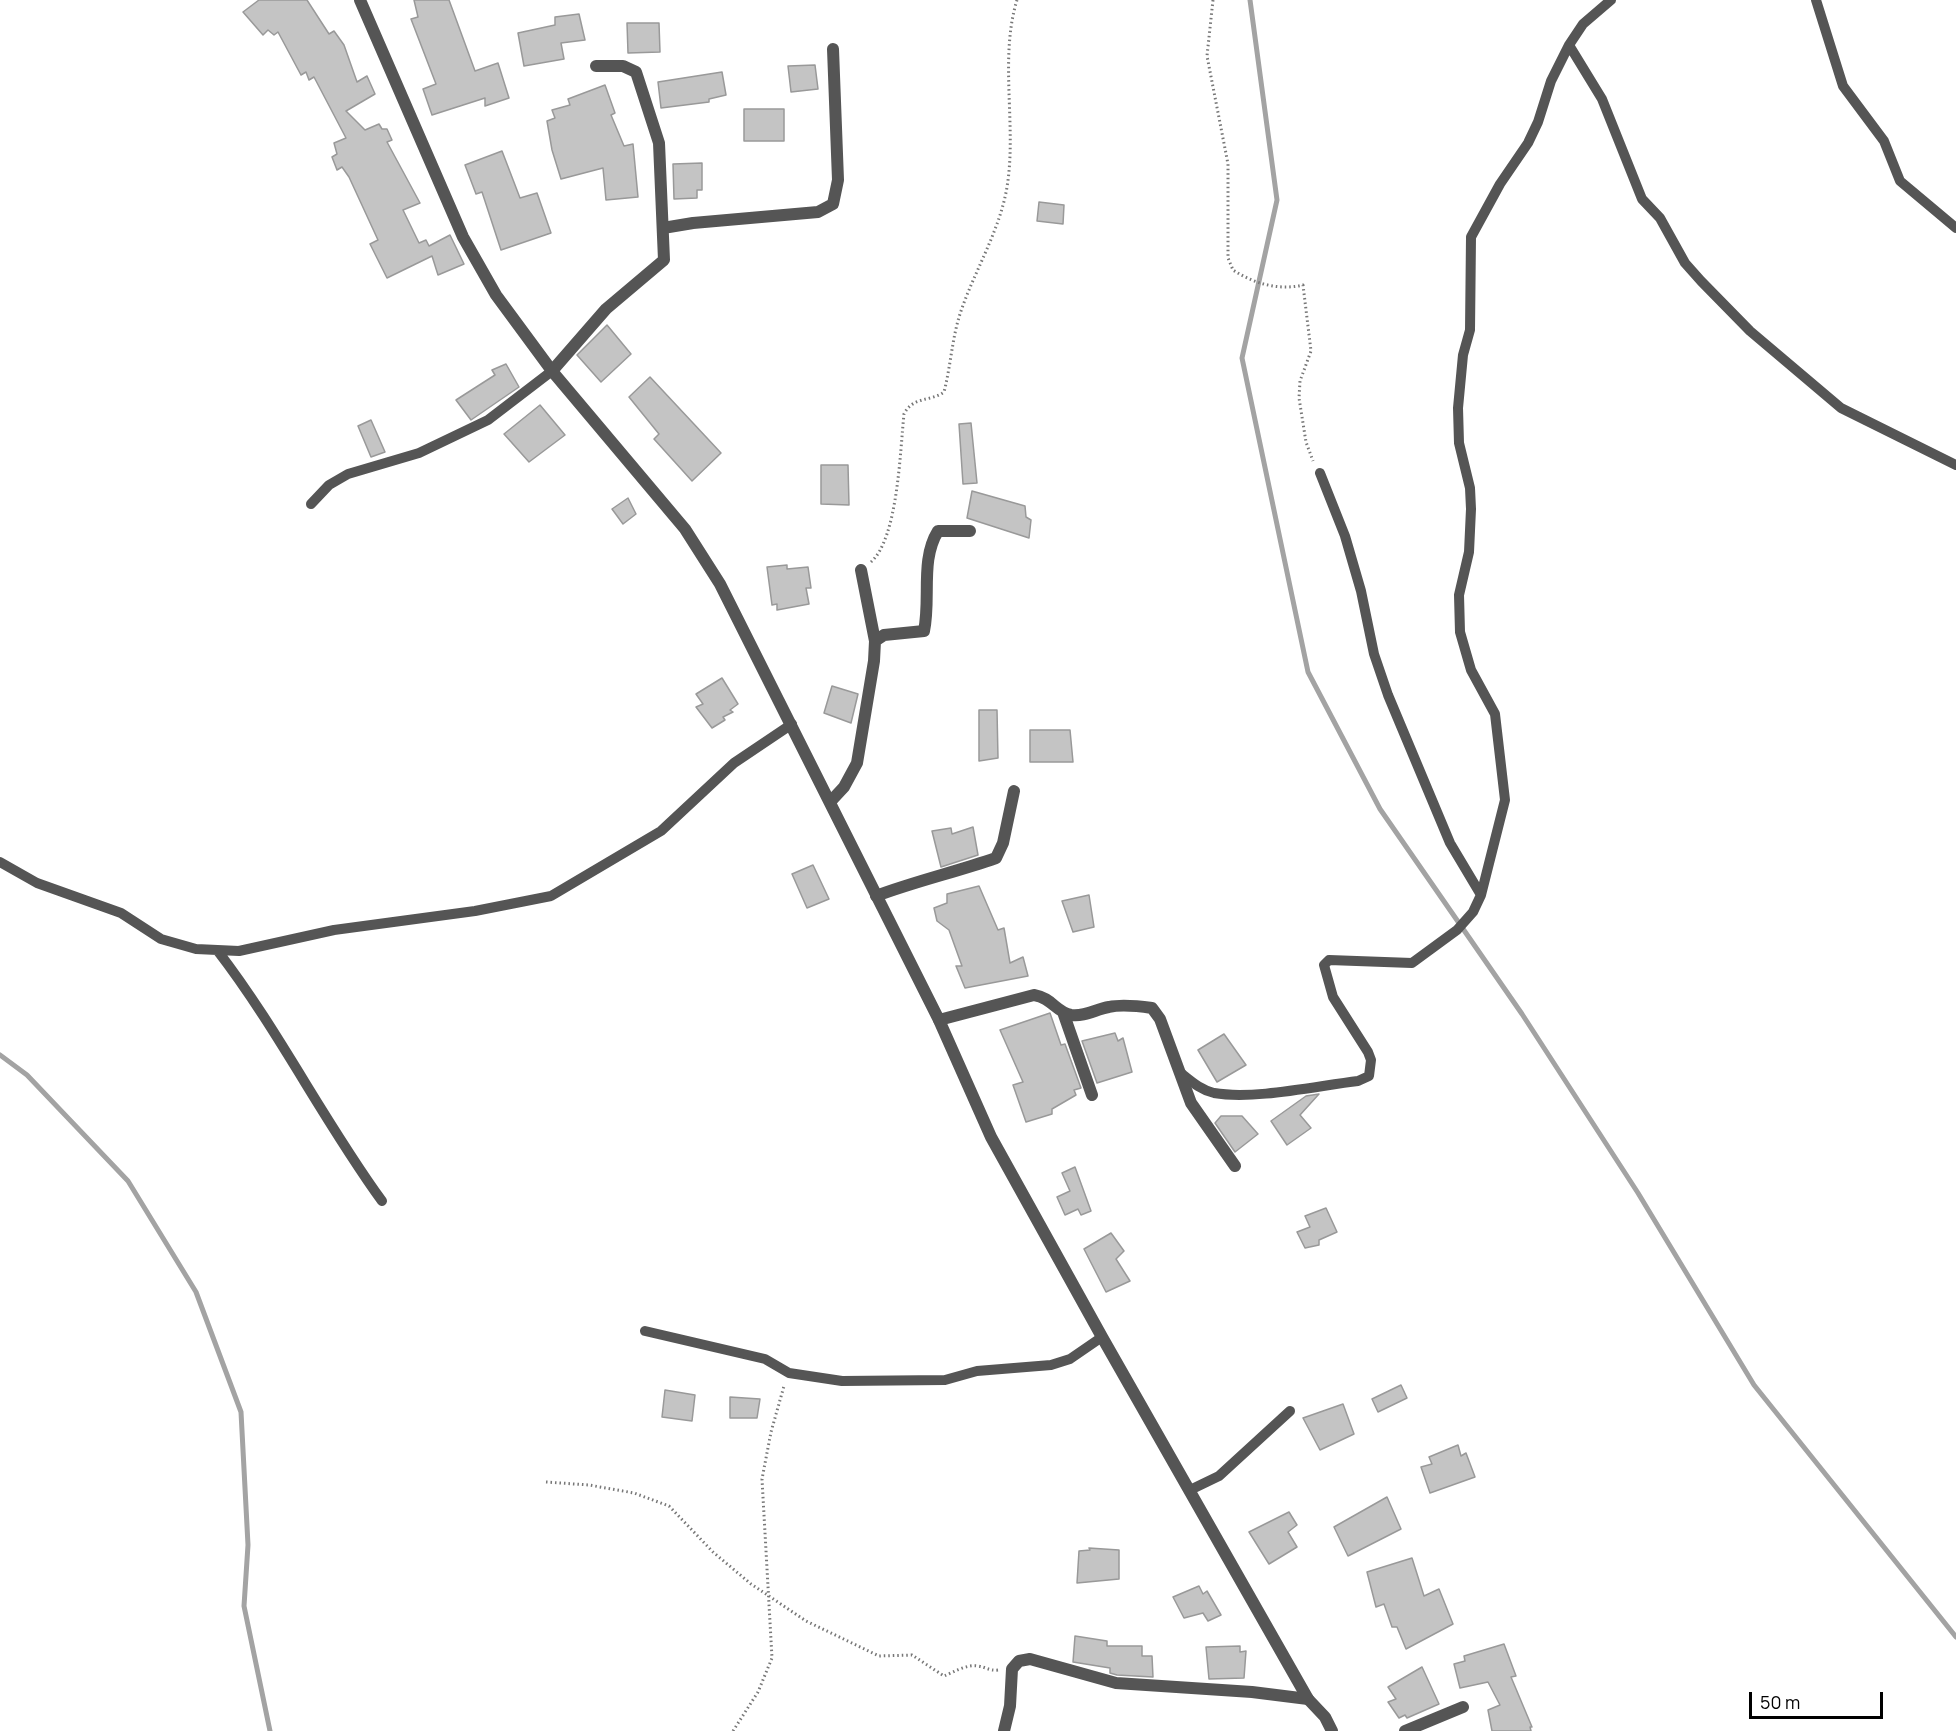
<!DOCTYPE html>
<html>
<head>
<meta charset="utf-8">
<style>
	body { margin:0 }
	#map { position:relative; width:1956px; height:1731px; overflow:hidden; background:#fff; font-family:Manrope,sans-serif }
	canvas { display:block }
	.scale { position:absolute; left:1749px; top:1692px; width:134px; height:27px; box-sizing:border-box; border:3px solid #000; border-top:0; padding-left:8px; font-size:18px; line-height:21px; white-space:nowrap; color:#000; -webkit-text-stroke:4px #fff; paint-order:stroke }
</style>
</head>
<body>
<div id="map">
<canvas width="1956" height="1731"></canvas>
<div class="scale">50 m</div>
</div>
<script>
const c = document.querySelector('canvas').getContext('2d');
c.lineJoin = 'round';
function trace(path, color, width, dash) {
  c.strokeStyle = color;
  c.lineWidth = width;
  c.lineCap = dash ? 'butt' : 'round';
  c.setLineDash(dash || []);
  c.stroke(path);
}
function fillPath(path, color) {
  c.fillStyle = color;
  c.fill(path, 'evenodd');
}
trace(new Path2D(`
	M1250 0 1277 200 1242 358 1308 672 1380 809 1522 1014 1638 1193 1754 1385 1956 1637
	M0 1055 27 1075 128 1181 196 1292 241 1412 248 1545 244 1606 270 1731`), '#a3a3a3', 5);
const building = new Path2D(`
	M259 0H307L329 34 334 31 344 45 357 82 367 76 375 94 346 111 365 130 379 124 382 129H387L392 140 387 142 420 203 403 210 419 243 426 240 429 246 450 235 464 264 438 275 432 256 387 278 370 244 378 240 349 177 342 167 337 170 332 157 337 154 334 143 346 138 314 77 309 80 306 72 301 75 278 32 274 35 268 30 263 35 243 12Z
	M414 0H449L475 71 498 63 509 98 485 106V98L432 115 423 89 436 84 411 19 418 17Z
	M579 14 585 40 561 43 564 59 524 66 518 33 555 25V17Z
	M627 23H659L660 52 628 53Z
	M815 65 818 89 791 92 788 66Z
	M722 72 726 95 709 99V102L661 108 658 82Z
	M605 85 615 113 611 115 624 146 633 144 638 197 606 200 603 168 561 179 552 150 547 121 555 118 552 110 570 105 568 99Z
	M744 109H784V141H744Z
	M502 151 520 198 537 193 551 233 501 250 482 192 476 194 465 165Z
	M702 163V190H697V198L674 199 673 164Z
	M1039 202 1064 205 1063 224 1037 221Z
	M607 325 631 354 601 382 577 355Z
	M506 364 519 387 471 420 456 400 495 375 492 370Z
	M650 377 721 453 692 481 654 439 659 434 629 397Z
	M540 405 565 435 529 462 504 434Z
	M371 420 385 452 371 457 358 426Z
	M971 423 977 483 963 484 959 424Z
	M821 465H848L849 505 821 504Z
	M972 491 1025 506 1026 517 1031 520 1029 538 967 518Z
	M628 498 636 514 623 524 612 509Z
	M787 565V569L808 567 811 588H806L809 604 777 610V604L772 605 767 567Z
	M722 678 738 704 730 710 733 712 723 717 725 720 712 728 696 707 703 704 696 694Z
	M832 686 858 694 851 723 824 713Z
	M979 710H997L998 758 979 761Z
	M1030 730H1070L1073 762H1030Z
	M973 827 978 855 941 867 932 831 951 828 952 834Z
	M813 865 829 899 807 908 792 874Z
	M979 886 998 930 1004 928 1010 963 1023 957 1028 976 965 988 956 966H962L949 930 937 921 934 908 947 903V894Z
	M1089 895 1094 927 1073 932 1062 901Z
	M1050 1013 1061 1045 1065 1044 1081 1088 1074 1090 1076 1095 1052 1109V1114L1026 1122 1013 1085 1023 1082 1000 1030Z
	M1115 1033 1118 1041 1123 1038 1132 1072 1097 1083 1082 1041Z
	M1224 1034 1246 1065 1217 1082 1198 1050Z
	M1319 1094 1300 1115 1311 1128 1287 1145 1271 1121 1306 1096Z
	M1221 1116H1242L1258 1134 1235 1152 1215 1123Z
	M1075 1167 1091 1211 1081 1215 1078 1209 1065 1215 1057 1197 1070 1191 1062 1173Z
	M1326 1208 1337 1232 1319 1240V1245L1305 1248 1297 1232 1310 1227 1305 1216Z
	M1111 1233 1124 1251 1116 1259 1130 1281 1106 1292 1084 1249Z
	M1401 1385 1407 1398 1378 1412 1372 1399Z
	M665 1390 695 1395 692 1421 662 1417Z
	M730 1397 760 1399 757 1418H730Z
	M1343 1404 1354 1434 1320 1450 1303 1418Z
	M1458 1445 1461 1456 1466 1453 1475 1477 1430 1493 1421 1467 1432 1464 1429 1457Z
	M1387 1497 1401 1529 1348 1556 1334 1527Z
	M1289 1512 1297 1525 1288 1532 1297 1547 1269 1564 1249 1532Z
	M1089 1548 1119 1550V1579L1077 1583 1079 1551 1090 1550Z
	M1412 1558 1424 1596 1439 1589 1453 1624 1406 1649 1397 1627H1392L1384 1604 1376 1607 1367 1572Z
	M1199 1586 1203 1594 1207 1591 1221 1615 1208 1621 1203 1613 1184 1618 1173 1597Z
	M1075 1636 1107 1641V1646H1142V1656H1152L1153 1677 1117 1675 1110 1673V1668L1073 1662Z
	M1504 1644 1516 1676 1511 1677 1532 1727H1530L1531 1731H1492L1488 1710 1500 1705 1488 1682 1460 1688 1454 1664 1465 1661 1464 1656Z
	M1240 1646V1652L1246 1651 1244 1678 1209 1679 1206 1647Z
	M1422 1667 1439 1704 1407 1718 1405 1715 1399 1718 1388 1702 1396 1699 1388 1687Z`);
fillPath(building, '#c4c4c4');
trace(building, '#999', 1.5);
trace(new Path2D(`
	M1213 0 1207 56 1228 164V258L1233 270C1253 283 1278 291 1303 285L1311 351 1300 381 1299 398 1306 442 1313 461
	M871 562C898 538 900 451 904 414 913 396 930 402 944 392 951 365 952 337 961 311 975 270 1000 230 1007 187 1017 127 999 58 1017 0
	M546 1482 589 1485 634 1493 669 1506 713 1552 751 1584 806 1621 879 1656 912 1655 944 1676C954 1672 967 1664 978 1666 986 1667 989 1671 998 1670
	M733 1731 758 1692 772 1658 762 1479 771 1432 784 1386`), '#777', 3, [1.5, 3]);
trace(new Path2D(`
	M1816 0 1843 86 1884 141 1900 181 1956 228
	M1569 45 1602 99 1642 199 1660 218 1685 263 1701 281 1750 331 1841 408 1956 465
	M1320 473 1345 536 1361 591 1374 654 1388 695 1450 843 1481 895
	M311 504 329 485 348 474 419 453 488 420 552 371
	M0 862 37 883 121 913 161 939 196 949 239 951 334 930 475 911 551 896 661 831 734 763 792 724
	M217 950C278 1029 323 1120 382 1201
	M1182 1074C1192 1082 1201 1090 1214 1093 1254 1100 1316 1086 1358 1081L1369 1076 1371 1060 1368 1052 1333 997 1324 965 1329 960 1412 963 1457 930 1473 912 1481 895 1505 800 1495 714 1471 670 1460 632 1459 595 1469 552 1471 509 1470 488 1459 443 1458 408 1463 355 1470 330 1471 237 1500 184 1528 143 1538 122 1551 81 1569 45 1583 24 1611 0
	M645 1331 765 1359 789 1373 842 1381 945 1380 977 1371 1051 1365 1070 1359 1102 1337
	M1190 1490 1219 1476 1290 1411`), '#555', 10);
trace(new Path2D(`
	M663 228 693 223 818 212 833 204 838 180 833 49
	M552 371 606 309 664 260 659 143 636 72 623 66H596
	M875 641 884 635 924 631C931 598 920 560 938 531H970
	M831 801 844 787 857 763 874 661 875 641 861 570
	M876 896C916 881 956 872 996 858L1003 843 1014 791
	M1063 1012 1092 1095
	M939 1020 1034 995C1052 998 1056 1012 1071 1015 1085 1017 1096 1009 1109 1007 1122 1004 1138 1006 1152 1008L1160 1019 1191 1103 1235 1166
	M1004 1731 1010 1706 1012 1669 1019 1661 1030 1659 1116 1683 1252 1692 1308 1699
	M1405 1731 1463 1707`), '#555', 12);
trace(new Path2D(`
	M360 0 463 237 496 295 552 371 685 529 720 584 939 1020 991 1137 1102 1337 1308 1699 1325 1717 1332 1731`), '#555', 12);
</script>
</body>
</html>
